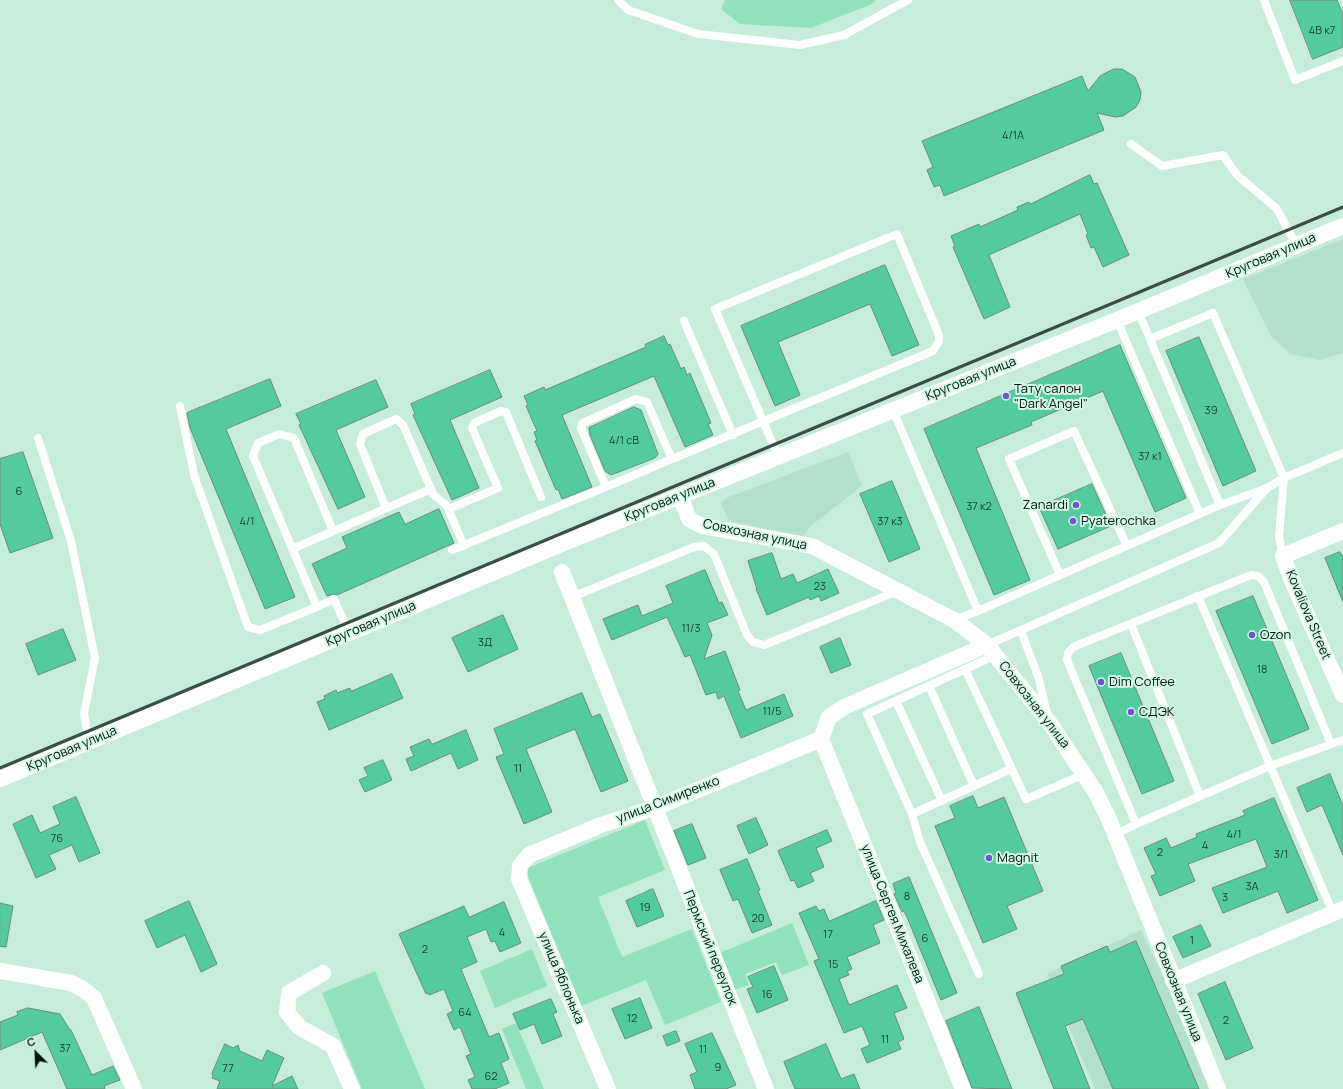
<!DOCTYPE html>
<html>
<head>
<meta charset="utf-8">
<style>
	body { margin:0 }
	#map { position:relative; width:1343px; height:1089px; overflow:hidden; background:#c6ecda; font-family:Manrope,sans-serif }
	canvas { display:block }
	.north { position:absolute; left:16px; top:1033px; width:40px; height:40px; -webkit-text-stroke:3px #d3f9e7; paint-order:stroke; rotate:336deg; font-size:11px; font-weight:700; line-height:16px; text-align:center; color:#04110b }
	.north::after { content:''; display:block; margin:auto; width:14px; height:18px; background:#04110b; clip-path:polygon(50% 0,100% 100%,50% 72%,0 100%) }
</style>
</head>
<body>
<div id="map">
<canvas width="1343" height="1089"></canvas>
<div class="north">С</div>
</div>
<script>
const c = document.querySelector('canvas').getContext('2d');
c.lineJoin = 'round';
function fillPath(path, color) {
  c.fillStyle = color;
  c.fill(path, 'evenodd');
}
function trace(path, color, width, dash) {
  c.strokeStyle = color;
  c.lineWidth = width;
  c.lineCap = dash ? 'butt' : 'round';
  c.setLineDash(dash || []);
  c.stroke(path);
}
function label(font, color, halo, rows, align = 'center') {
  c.font = font + ' Manrope,sans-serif';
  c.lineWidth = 4;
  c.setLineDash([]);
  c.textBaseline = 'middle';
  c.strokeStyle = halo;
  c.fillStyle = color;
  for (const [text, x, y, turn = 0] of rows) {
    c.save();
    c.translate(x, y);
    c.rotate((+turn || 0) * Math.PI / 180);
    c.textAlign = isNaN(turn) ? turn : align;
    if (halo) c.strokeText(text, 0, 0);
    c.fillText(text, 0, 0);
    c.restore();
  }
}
fillPath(new Path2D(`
	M1343 239V353L1320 360 1291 354 1271 336 1243 279Z
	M848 452 862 486 812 525 803 536 729 521 721 504 726 498Z
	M1141 930 1164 979 1209 1089H1095L1047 974Z`), '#b2e0cb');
fillPath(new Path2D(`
	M725 0H876L872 4 811 28 740 24 721 9Z
	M645 820 665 870 598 897 622 957 692 929 721 1002 665 1025 646 980 581 1006 525 869Z
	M792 923 809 965 782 975 776 962 745 974 749 985 732 991 717 954Z
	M532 949 547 986 495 1008 480 971Z
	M375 971 425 1089H362L322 993Z
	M516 1023 544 1089H526L502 1029Z`), '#91e0be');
const building = new Path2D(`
	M1290 0H1337L1343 14V47L1313 59Z
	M1114 69H1122L1135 77 1141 92 1140 100 1136 107 1123 116 1115 117 1097 113 1104 130 944 196 940 185 934 187 927 170 933 167 922 141 1082 76 1088 91 1100 76Z
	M1090 175 1094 184 1097 183 1129 255 1103 267 1094 247 1091 248 1086 235 1088 234 1080 214 989 255 1010 307 984 319 953 247 955 246 951 236 979 224 980 227 1018 210 1017 207 1029 202 1030 204Z
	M885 265 919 345 892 356 870 304 778 342 800 395 775 406 741 326Z
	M664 336 668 345 670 344 681 369 684 367 687 375 690 373 711 423 708 424 713 435 685 447 654 376 562 415 592 487 562 499 558 489 556 490 535 441 537 440 534 432 537 431 526 406 528 405 524 396 544 387 545 390 646 347 645 345Z
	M1199 337 1256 471 1223 486 1166 351Z
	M1120 345 1186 498 1155 512 1103 391 1031 422 1032 425 976 448 1030 580 994 595 924 429Z
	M490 370 502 397 450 420 479 488 452 500 413 415 415 414 411 404Z
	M270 379 281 406 226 429 295 597 265 609 190 428 187 413Z
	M376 380 388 407 336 430 365 497 338 509 299 425 301 424 296 414Z
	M634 407 641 410 658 454 655 458 611 475 605 471 590 435 589 428Z
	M23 452 53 538 10 553 0 524V459Z
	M892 481 920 549 889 562 860 494Z
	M1092 484 1111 526 1058 549 1039 507Z
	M439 509 454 543 337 595 334 594 327 596 312 564 347 548 342 537 399 512 405 524Z
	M1340 552 1343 557V602L1325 558Z
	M772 553 781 579 793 574 797 583 828 569 839 593 821 601 819 596 810 600 809 597 767 615 756 589H757L748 561Z
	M705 570 719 603 722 602 728 615 707 623 712 635 704 659 725 651 740 690 738 691 746 710 784 694 793 716 741 738 724 696 718 699 716 692 706 695 690 655 685 657 667 617 612 640 603 619 638 605 642 616 673 603 666 586Z
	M1253 596 1309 729 1272 744 1216 611Z
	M503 615 518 649 468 672 452 638Z
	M63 629 76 660 38 675 26 644Z
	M840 638 851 665 831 673 820 647Z
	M1121 653 1174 781 1142 794 1089 666Z
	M392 674 403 698 329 730 317 702 325 699 324 696 336 690 337 693 350 688 351 691Z
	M582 693 592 717 600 714 628 781 601 792 575 729 526 749 552 812 524 824 496 757 504 754 494 729Z
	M466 730 478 760 458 769 451 753 411 771 406 759 414 756 410 747 429 739 432 744Z
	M383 760 392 780 365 792 359 780 368 776 364 768Z
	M1330 774 1343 806V855L1322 805 1307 812 1297 788Z
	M973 796 978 808 1004 797 1043 891 1007 906 1017 929 983 943 935 826 955 818 950 806Z
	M76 797 100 853 79 862 72 845 49 855 56 869 36 878 13 824 32 815 40 833 60 824 53 807Z
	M1274 798 1318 900 1287 913 1278 891 1223 913 1212 888 1267 867 1256 839 1188 864 1195 881 1160 896 1151 876 1156 874 1144 848 1166 838 1171 848 1197 837 1196 834 1245 815 1243 811Z
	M756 818 768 845 749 854 737 826Z
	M692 824 706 858 688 865 674 831Z
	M827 830 832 841 816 848 824 867 810 873 814 881 798 888 794 880 791 881 778 851Z
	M747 859 760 890 758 891 772 925 752 933 738 899 733 901 720 870Z
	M909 877 957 993 941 1000 907 917 904 911 902 912 894 894 896 893 893 884Z
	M653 889 664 916 637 927 626 901Z
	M189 901 217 964 201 972 185 935 157 948 145 921Z
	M876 901 884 920 873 925 880 943 847 957 852 969 847 971 849 975 839 979 849 1005 897 985 907 1008 894 1013 904 1039 898 1042 901 1049 867 1063 861 1049 870 1045 862 1026 844 1033 814 961 819 959 799 913 816 906 819 911 824 909 829 921Z
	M504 902 521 943 500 952 495 941 491 942 486 929 467 937 477 962 461 969 489 1037 499 1033 509 1059 501 1063 509 1083 495 1089H472L468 1080 475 1077 466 1056 471 1054 460 1027 454 1030 447 1014 453 1011 444 989 429 995 428 993 426 994 399 934 464 906 469 917Z
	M0 903 13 906 6 947 0 946Z
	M1201 925 1211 946 1183 958 1173 937Z
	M1136 941 1199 1089H1113L1083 1019 1065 1026 1090 1089H1054L1016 993 1064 974 1061 966 1107 946 1110 952Z
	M774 966 788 1000 757 1013 747 989 753 987 748 977Z
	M1225 982 1253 1048 1226 1060 1198 994Z
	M640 998 652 1028 625 1039 612 1009Z
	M551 999 557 1012 553 1014 562 1036 542 1044 534 1024 520 1030 513 1014Z
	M979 1007 1012 1089 972 1088 946 1021Z
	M28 1008 60 1014 70 1030H71L92 1075 113 1066 120 1080 104 1086 105 1089H67L42 1032 0 1050V1022L18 1015 17 1012Z
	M676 1031 680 1041 667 1046 663 1036Z
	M712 1033 736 1085 726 1089H695L690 1075 697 1072 685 1044Z
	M225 1044 233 1048 238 1045 240 1051 262 1061 267 1050 284 1058 272 1086 292 1076 298 1089H217L220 1081 212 1078 213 1075 212 1074Z
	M826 1044 841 1079 854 1074 860 1089H795L784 1062Z`);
fillPath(building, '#54cb9e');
trace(building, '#698c7c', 1);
trace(new Path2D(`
	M618 0 628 10 698 34 800 45 844 35 908 0
	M1264 0 1295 80 1343 61
	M1131 144 1162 166 1223 155 1237 175 1277 209 1296 245
	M1117 320 1200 514
	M684 321 733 435
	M1150 339 1213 313 1284 478 1279 537 1283 556
	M180 406 194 475 248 627 260 630 317 607 253 456 258 443 279 434 294 438 333 531
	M893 410 978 611 954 620
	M38 438 71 541 95 658 84 714 89 742
	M672 459 606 487 581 428 583 423 636 399 647 402 672 459 933 351 939 341V335L897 234 715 309 778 456
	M1220 505 1267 488 1284 478 1343 453
	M386 508 360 444 363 434 396 419 403 425 431 489
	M449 509 498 488 472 428 474 423 501 411 506 412 541 497
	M292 549 431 489 433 494 447 506 464 546
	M452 550 606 487
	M1060 575 1009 459 1074 431 1127 546
	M1198 596 1333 913
	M572 597 694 547 704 546 714 554 747 635 753 642 764 645 898 591
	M317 607 334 599 349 633
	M978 611 1220 505 1138 311
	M1131 624 1200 796
	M1021 631 1039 679 1047 714
	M987 645 1219 543 1267 488
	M996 655 867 714 912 814 1011 769
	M965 669 1026 799 1085 774
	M929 686 974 786
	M896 701 942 801
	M912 814 920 842 979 974
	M1136 824 1067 660 1068 653 1073 647 1251 575 1258 576 1264 582 1331 744
	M1115 835 1136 824 1270 766 1343 740`), '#fff', 8);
trace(new Path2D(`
	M680 496 689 519 702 526 812 546 954 620 987 645 1049 722 1095 791 1108 817 1218 1089
	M1343 531 1283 556 1292 581 1343 695
	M562 572 766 1089
	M821 739 963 1089
	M821 739 829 717 844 707 987 645
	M0 779 559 545 1117 320 1343 226
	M0 971 71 983 83 989 94 998 134 1089
	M323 973 289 993 287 1012 299 1027 333 1046 352 1089
	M1173 981 1343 909
	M608 1089 519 879 520 866 529 855 601 825 654 808 821 739`), '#fff', 16);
trace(new Path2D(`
	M0 768 1343 207`), '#3a4e45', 3);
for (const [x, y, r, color] of [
	[1006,396,4,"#7156d0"],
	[1076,505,4,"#7156d0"],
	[1073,521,4,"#7156d0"],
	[1252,635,4,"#7156d0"],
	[1101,682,4,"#7156d0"],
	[1131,712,4,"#7156d0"],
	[989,858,4,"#7156d0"]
]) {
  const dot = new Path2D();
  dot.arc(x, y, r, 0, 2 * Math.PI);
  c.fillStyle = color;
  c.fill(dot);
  trace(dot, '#d3f9e7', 1.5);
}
label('11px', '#184030', null, [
	["4В к7",1322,31],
	["4/1А",1013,136],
	["39",1211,411],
	["4/1 сВ",624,441],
	["37 к1",1150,457],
	["6",19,492],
	["37 к2",979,507],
	["4/1",247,522],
	["37 к3",890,522],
	["23",820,587],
	["11/3",691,629],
	["3Д",485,643],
	["18",1262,670],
	["11/5",772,712],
	["11",518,769],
	["4/1",1234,835],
	["76",57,839],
	["4",1205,846],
	["2",1160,853],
	["3/1",1281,855],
	["3А",1252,887],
	["8",907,897],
	["3",1225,898],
	["19",645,908],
	["20",758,919],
	["4",502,933],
	["17",828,935],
	["6",925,939],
	["1",1192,941],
	["2",425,950],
	["15",833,965],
	["16",767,995],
	["64",465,1013],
	["12",632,1019],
	["2",1226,1021],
	["11",885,1040],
	["37",65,1049],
	["11",703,1050],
	["9",718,1068],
	["77",228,1069],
	["62",491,1077]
]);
label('13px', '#04110b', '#d3f9e7', [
	["Круговая улица",1271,256,-23],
	["Круговая улица",971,379,-22],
	["Круговая улица",670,500,-22],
	["Совхозная улица",755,535,12],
	["Kovaliova Street",1308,615,67],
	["Круговая улица",371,624,-23],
	["Совхозная улица",1034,705,52],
	["Круговая улица",72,749,-23],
	["улица Симиренко",668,800,-21],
	["улица Сергея Михалева",892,914,68],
	["Пермский переулок",710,948,68],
	["улица Яблонька",561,978,67],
	["Совхозная улица",1178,992,68]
]);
label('13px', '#04110b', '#d3f9e7', [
	["Тату салон",1014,389],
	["\"Dark Angel\"",1014,404],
	["Zanardi",1068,505,"right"],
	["Pyaterochka",1081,521],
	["Ozon",1260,635],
	["Dim Coffee",1109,682],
	["СДЭК",1139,712],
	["Magnit",997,858]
], 'left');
</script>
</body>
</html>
